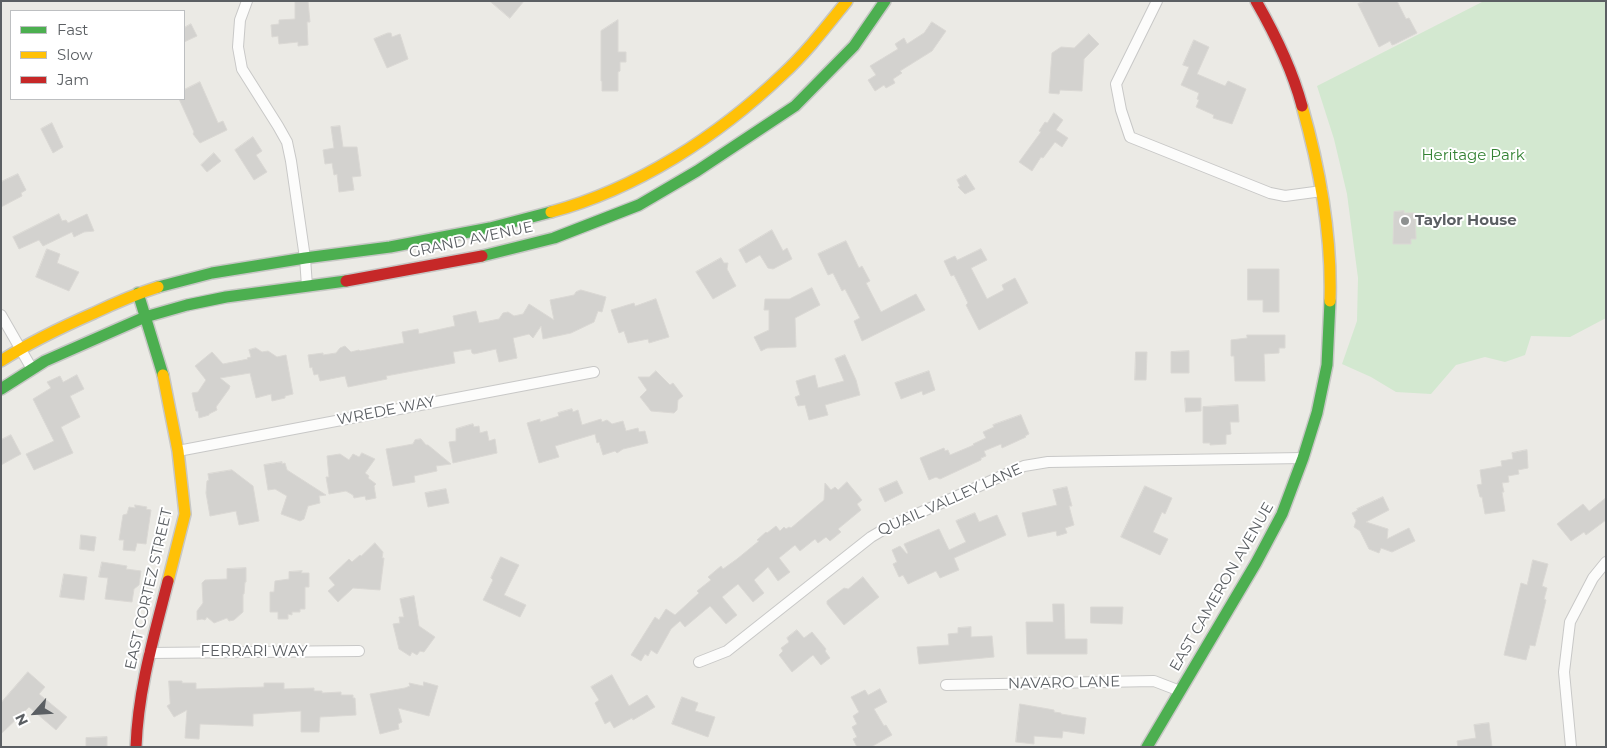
<!DOCTYPE html>
<html>
<head>
<meta charset="utf-8">
<style>
	body { margin:0 }
	#map { position:relative; width:1607px; height:748px; overflow:hidden; background:#ebeae5; font-family:Montserrat,sans-serif }
	canvas { display:block }
	.frame { position:absolute; inset:0; border:2px solid #5b5f63; pointer-events:none }
	.legend { position:absolute; left:10px; top:10px; width:175px; height:90px; box-sizing:border-box; background:#fff; border:1px solid #bdbfc1; margin:0; padding:6px 9px; list-style:none; font-size:15px; color:#5b5f63 }
	.legend li { display:flex; align-items:center; gap:10px; height:25px }
	.legend b { width:25px; border:1px solid #bdbfc1 }
	.north { position:absolute; left:10px; top:688px; width:50px; height:50px; -webkit-text-stroke:4px #fff; paint-order:stroke; rotate:244deg; font-size:14px; font-weight:700; line-height:20px; text-align:center; color:#5b5f63 }
	.north::after { content:''; display:block; margin:auto; width:18px; height:22px; background:#5b5f63; clip-path:polygon(50% 0,100% 100%,50% 72%,0 100%) }
</style>
</head>
<body>
<div id="map">
<canvas width="1607" height="748"></canvas>
<div class="frame"></div>
<ul class="legend">
<li><b style="height:6px;background:#4caf50"></b>Fast</li>
<li><b style="height:6px;background:#ffc107"></b>Slow</li>
<li><b style="height:6px;background:#c62828"></b>Jam</li>
</ul>
<div class="north">N</div>
</div>
<script>
const c = document.querySelector('canvas').getContext('2d');
c.lineJoin = 'round';
function fillPath(path, color) {
  c.fillStyle = color;
  c.fill(path, 'evenodd');
}
function trace(path, color, width, dash) {
  c.strokeStyle = color;
  c.lineWidth = width;
  c.lineCap = dash ? 'butt' : 'round';
  c.setLineDash(dash || []);
  c.stroke(path);
}
function label(font, color, halo, rows, align = 'center') {
  c.font = font + ' Montserrat,sans-serif';
  c.lineWidth = 4;
  c.setLineDash([]);
  c.textBaseline = 'middle';
  c.strokeStyle = halo;
  c.fillStyle = color;
  for (const [text, x, y, turn = 0] of rows) {
    c.save();
    c.translate(x, y);
    c.rotate((+turn || 0) * Math.PI / 180);
    c.textAlign = isNaN(turn) ? turn : align;
    if (halo) c.strokeText(text, 0, 0);
    c.fillText(text, 0, 0);
    c.restore();
  }
}
fillPath(new Path2D(`
	M1484 1H1606V318L1570 337 1531 336 1525 355 1505 362 1485 357 1456 365 1431 394 1396 392 1371 377 1342 364 1357 321 1358 278 1347 194 1334 139 1317 86Z`), '#d3e8d0');
const building = new Path2D(`
	M308 1 310 22H307L308 45 298 46V42L279 44 278 36 272 37 271 25 279 24V20L295 19V2Z
	M490 1H524L510 18Z
	M1365 1H1397L1406 19 1409 18 1417 33 1395 44 1392 45 1390 41 1379 47 1358 4Z
	M618 20V52H626V62H620V71L618 72V91H602V81H601V31Z
	M932 22 946 31 932 51 900 71 902 73 893 79 895 83 886 88 884 85 875 91 868 80 876 75 870 66 898 49 895 44 904 38 907 44 924 33Z
	M191 24 197 36 184 42V28Z
	M388 33H391L392 37 400 34 408 59 387 68 374 39Z
	M1089 34 1099 44 1084 59 1082 91 1060 90 1059 94 1049 93 1052 53 1061 47 1074 48Z
	M1194 40 1209 47 1197 74 1225 86 1228 81 1246 89 1232 124 1213 118 1214 115 1196 107 1199 100 1197 99 1199 93 1181 85 1189 67 1183 65Z
	M200 82 218 123 223 121 227 130 200 143 193 134 194 132 179 99H184V90Z
	M1054 113 1063 120 1056 130 1068 138 1062 147 1055 142 1043 158 1041 157 1032 171 1019 162 1041 132 1039 131 1045 122 1047 123Z
	M52 123 63 147 53 153 41 129Z
	M340 126 343 147H357L361 176 352 177 354 190 339 192 337 174 334 175 332 163 325 164 323 150 334 148 331 127Z
	M253 137 262 151 256 155 267 172 254 180 235 150Z
	M214 153 221 161 207 172 201 165Z
	M18 174 26 190 21 193 22 196 1 207V182Z
	M966 175 975 189 965 194 958 187 960 186 957 180Z
	M1404 211V213H1415L1416 239H1411V244H1393L1394 212Z
	M59 214 62 221 66 220 68 223 87 214 94 231 84 232 74 237 72 232 43 246 39 240 19 249 13 237Z
	M772 230 783 251 787 248 792 259 773 269 768 268 760 255 746 263 739 250Z
	M846 241 859 268 862 266 870 281 866 283 881 312 916 294 925 310 862 341 854 321 860 318 845 289 842 291 833 273 828 275 818 254Z
	M47 249 60 254 57 263 79 272 69 291 36 277Z
	M981 249 987 260 971 268 987 299 1004 290 1002 285 1015 278 1028 303 979 330 966 305 968 303 954 275 951 276 944 261 955 256 957 260Z
	M721 258 724 263H728L727 269 736 286 713 299 696 272Z
	M1248 269H1279V312H1263V300H1248Z
	M812 288 820 305 795 318 796 347 767 348 761 351 754 337 769 330V310H764L765 299H789Z
	M581 290 606 297 602 312 598 311 594 322 571 333 543 339 541 326 533 338 529 334 513 338 517 358 499 362 496 349 474 354 472 353 471 349 453 352 455 363 386 376 387 379 348 387 345 376 320 381 318 374 314 375 312 367 310 368 308 355 323 353V355L336 353 340 348 345 346 351 352 359 350 360 351 404 343 402 332 418 329 419 334 455 326 453 316 476 311 479 323 499 319 503 313 508 312 514 316 523 314 529 304 554 320 550 300 574 295 576 292Z
	M656 299 669 337 649 343 648 339 628 343 624 331 619 333 611 310 634 303 635 306Z
	M1247 335H1285V348H1279V353L1264 354 1265 381H1235L1234 356H1231V340L1247 338Z
	M256 348 262 352 268 351 277 357 286 355 293 394 285 396V398L272 401 271 394 256 398 250 373 220 378 230 386 229 389 216 407 217 410 209 414V415L199 418 198 411H196L192 393 198 392 206 380 195 366 212 352 223 364 248 359 247 358 251 357 249 350Z
	M1189 351V373H1171V352Z
	M1136 352H1147L1146 380H1135Z
	M845 355 856 380 860 395 825 405 828 415 809 420 805 405 798 406 795 397 800 395 796 381 815 375 818 388 844 381 835 359Z
	M656 371 670 385 673 383 683 396 678 400 677 410 674 413 651 411 640 397 647 390 638 377H649Z
	M929 371 935 390 923 395 922 391 901 399 895 383Z
	M77 375 84 389 70 396 80 417 61 427 73 453 34 470 26 454 54 441 33 399 51 388 47 382 60 376 63 382Z
	M1185 398H1201V411L1186 412Z
	M1238 405 1239 422H1230L1231 434 1226 435V444L1210 445V443H1203V407Z
	M572 409 573 412 578 410 582 425 601 419 602 422 607 420 612 424 623 421 626 431 638 428 639 432 645 431 648 443 623 449 617 453 615 451 603 455 599 442 597 443 595 434 555 446 559 457 539 463 527 423 540 419V422L559 416 558 413Z
	M1021 415 1029 434 1025 436 1026 437 1002 448 1001 444 984 451 986 456 981 458V460L940 479 936 477 929 480 920 458 944 448 945 451 948 450 950 455 974 445 973 444 986 438 983 432 994 427 993 425Z
	M473 424 474 427 479 426 480 433 487 431 489 441 495 439 497 453 453 463 449 442 456 441V429Z
	M11 435 21 454 1 465V440Z
	M421 439 426 445H428L451 464 436 466 437 471 414 476 415 482 393 486 386 449 413 444 415 440Z
	M1527 450 1528 468 1518 470 1519 474 1508 476 1509 482 1502 483 1504 492H1502L1505 511 1485 514 1482 497H1480L1477 485 1482 484 1480 470 1502 466 1501 461 1513 459 1512 453Z
	M362 453 375 459 365 473 369 476 368 478 376 484 374 486 376 498 366 500 365 496 354 498 353 495 346 491 329 494 326 477H329L327 456 340 454 349 460 353 454 359 457Z
	M282 462V464L285 463 287 470 326 495 319 496 320 503 308 506 304 519 300 521 281 514 287 496 275 489 268 490 264 465Z
	M232 470 253 486 259 521 239 525 236 511 210 516 206 493 207 481 209 480 208 474Z
	M897 481 903 493 885 502 879 489Z
	M847 482 862 500 857 504 861 510 838 529 841 532 830 541 826 537 818 543 815 539 800 551 795 545 779 558 790 572 778 581 768 567 754 580 764 593 753 602 738 584 722 597 737 615 726 624 710 606 685 627 680 621 671 629 657 654 651 650 648 656 645 654 641 661 631 655 655 617 659 620 666 609 675 615 699 593 697 591 711 580 708 577 721 566 723 569 737 559 759 541 757 540 766 532 767 533 776 526 780 531 784 527 786 529 789 527 791 528 824 500 825 483 831 490 835 487 838 490Z
	M1145 486 1172 498 1165 514 1162 512 1153 532 1168 539 1160 555 1121 537Z
	M1067 487 1072 506H1069L1074 525 1065 528 1067 533 1057 536 1056 531 1028 537 1022 513 1057 505 1053 490Z
	M446 489 449 503 428 507 425 493Z
	M1383 497 1389 510 1366 522 1388 529 1387 539 1409 528 1415 541 1392 552 1381 548 1379 553 1369 549 1360 531 1354 527 1356 521 1352 513 1358 510 1357 509Z
	M1606 498V520L1586 535 1584 532 1571 541 1557 524 1583 504 1589 511Z
	M135 505 147 507 146 509 151 510 146 544 137 543 135 551 123 550 124 540H119L123 515 127 514 129 507 135 508Z
	M975 513 979 522 997 515 1006 535 954 558 959 570 940 578 936 571 908 584 903 575 899 577 893 564 897 562 892 550 900 546 907 554 908 553 904 544 939 529 949 550 966 542 956 521Z
	M81 535 96 537 94 551 80 549Z
	M375 543 383 552 382 558H384L380 590 353 588 338 602 328 591 335 585 329 578 349 559 352 562 360 555 361 556Z
	M501 557 519 565 504 595 526 605 520 617 483 600 493 580 491 578Z
	M1533 560 1548 564 1542 586 1547 588 1544 599 1546 600 1535 646 1530 645 1526 660 1504 655 1521 583 1527 585Z
	M102 562 127 566 126 569 141 571 139 585 134 589 132 602 105 599 108 578 99 577Z
	M246 568V582H245L244 594H243V612L234 620 229 621 227 618 214 623 207 617 205 620 202 619 197 620V611L203 603 202 583 205 580 227 579V569Z
	M302 571 301 573H309V587H305V609H300V612H292V615L288 614V619H278V612H270V592H274L275 581 289 579V572Z
	M64 574 87 577 84 600 60 597Z
	M863 577 879 597 844 625 827 604V601L844 588 848 589Z
	M414 596 419 626 435 637 424 652 420 651 417 655 412 652 410 656 399 649 393 624 400 623 399 617H404L400 599Z
	M1053 604H1064L1065 639H1087V654H1027L1026 622H1053Z
	M1091 607H1123L1122 624 1091 623Z
	M971 627V637L992 636 994 657 919 664 917 647 949 645 948 634 958 633V628Z
	M797 630 804 638 812 632 826 649 825 651 830 658 821 665 813 655 792 672 779 655 783 651 781 648 789 642 787 638Z
	M28 672 45 687 39 694 67 717 56 730 29 707 1 734V703Z
	M612 675 629 706 647 695 655 707 633 720 632 718 614 728 610 721 605 724 595 703 599 700 591 687Z
	M169 681H182V683H196V689L264 687V683H284V689L314 688V691H322V693L341 692V695H353V698H355L356 715 320 717 319 732H301V711L253 714V726L200 724 199 739 185 738 187 710 174 717 167 706 170 704Z
	M424 682 438 686 429 716 398 708 402 722 398 724 399 729 380 734 370 694 405 688 410 686 409 683 423 686Z
	M880 689 887 702 874 709 884 726 886 725 892 735 871 747H857L853 739 857 737 852 727 857 724 853 716 859 712 851 697 865 690 868 695Z
	M682 697 698 703 695 711 715 717 708 737 672 724Z
	M1020 704 1054 710V712L1061 713V714L1086 718 1084 734 1063 731 1062 738 1034 736V744L1016 742Z
	M1489 723 1492 747H1458L1457 741 1476 738 1474 725Z
	M107 737V747H86V738Z`);
fillPath(building, '#d3d2cf');
trace(building, '#dad8d4', 1);
const street = new Path2D(`
	M247 1 240 20 238 47 242 69 278 126 287 142 291 161 305 258 307 286
	M1157 1 1116 84 1121 110 1130 137 1270 193 1285 196 1322 191
	M1 315 32 369
	M178 451 594 372
	M149 653 359 651
	M699 662 727 651 871 537 888 527 1024 466 1048 462 1303 458
	M946 685 1154 681 1180 691
	M1571 747 1564 672 1570 622 1593 578 1606 562`);
const fast = new Path2D(`
	M482 256 554 238 639 205 697 171 795 106 854 46 885 1
	M158 287 212 273 305 258 390 247 490 228 551 212
	M138 293 163 375
	M1 389 45 361 145 317 187 305 226 297 346 281
	M1147 747 1256 563 1282 514 1303 458 1317 413 1327 365 1330 301`);
const slow = new Path2D(`
	M1302 106C1320 169 1332 236 1330 301
	M551 212C637 189 718 136 782 75 806 53 826 27 847 1
	M1 361C30 342 62 327 94 313 115 303 136 294 158 287
	M163 375 178 451 185 514 168 581`);
const jam = new Path2D(`
	M1256 1C1275 34 1292 69 1302 106
	M346 281 482 256
	M136 747C138 690 154 636 168 581`);
trace(street, '#c8c8c7', 12);
trace(fast, '#c7c7c5', 14);
trace(slow, '#c7c7c5', 14);
trace(jam, '#c7c7c5', 14);
trace(street, '#fcfcfb', 10);
trace(fast, '#4caf50', 11);
trace(slow, '#ffc107', 11);
trace(jam, '#c62828', 11);
for (const [x, y, r, color] of [
	[1405,221,5,"#8d9090"]
]) {
  const dot = new Path2D();
  dot.arc(x, y, r, 0, 2 * Math.PI);
  c.fillStyle = color;
  c.fill(dot);
  trace(dot, '#fff', 2);
}
label('15px', '#338233', '#fff', [
	["Heritage Park",1473,156]
]);
label('bold 15px', '#5b5f63', '#fff', [
	["Taylor House",1415,221]
], 'left');
label('15px', '#5b5f63', '#fff', [
	["GRAND AVENUE",471,240,-12],
	["WREDE WAY",386,411,-11],
	["QUAIL VALLEY LANE",950,500,-24],
	["EAST CAMERON AVENUE",1222,587,-60],
	["EAST CORTEZ STREET",149,589,-77],
	["FERRARI WAY",254,652],
	["NAVARO LANE",1064,683,-1]
]);
</script>
</body>
</html>
